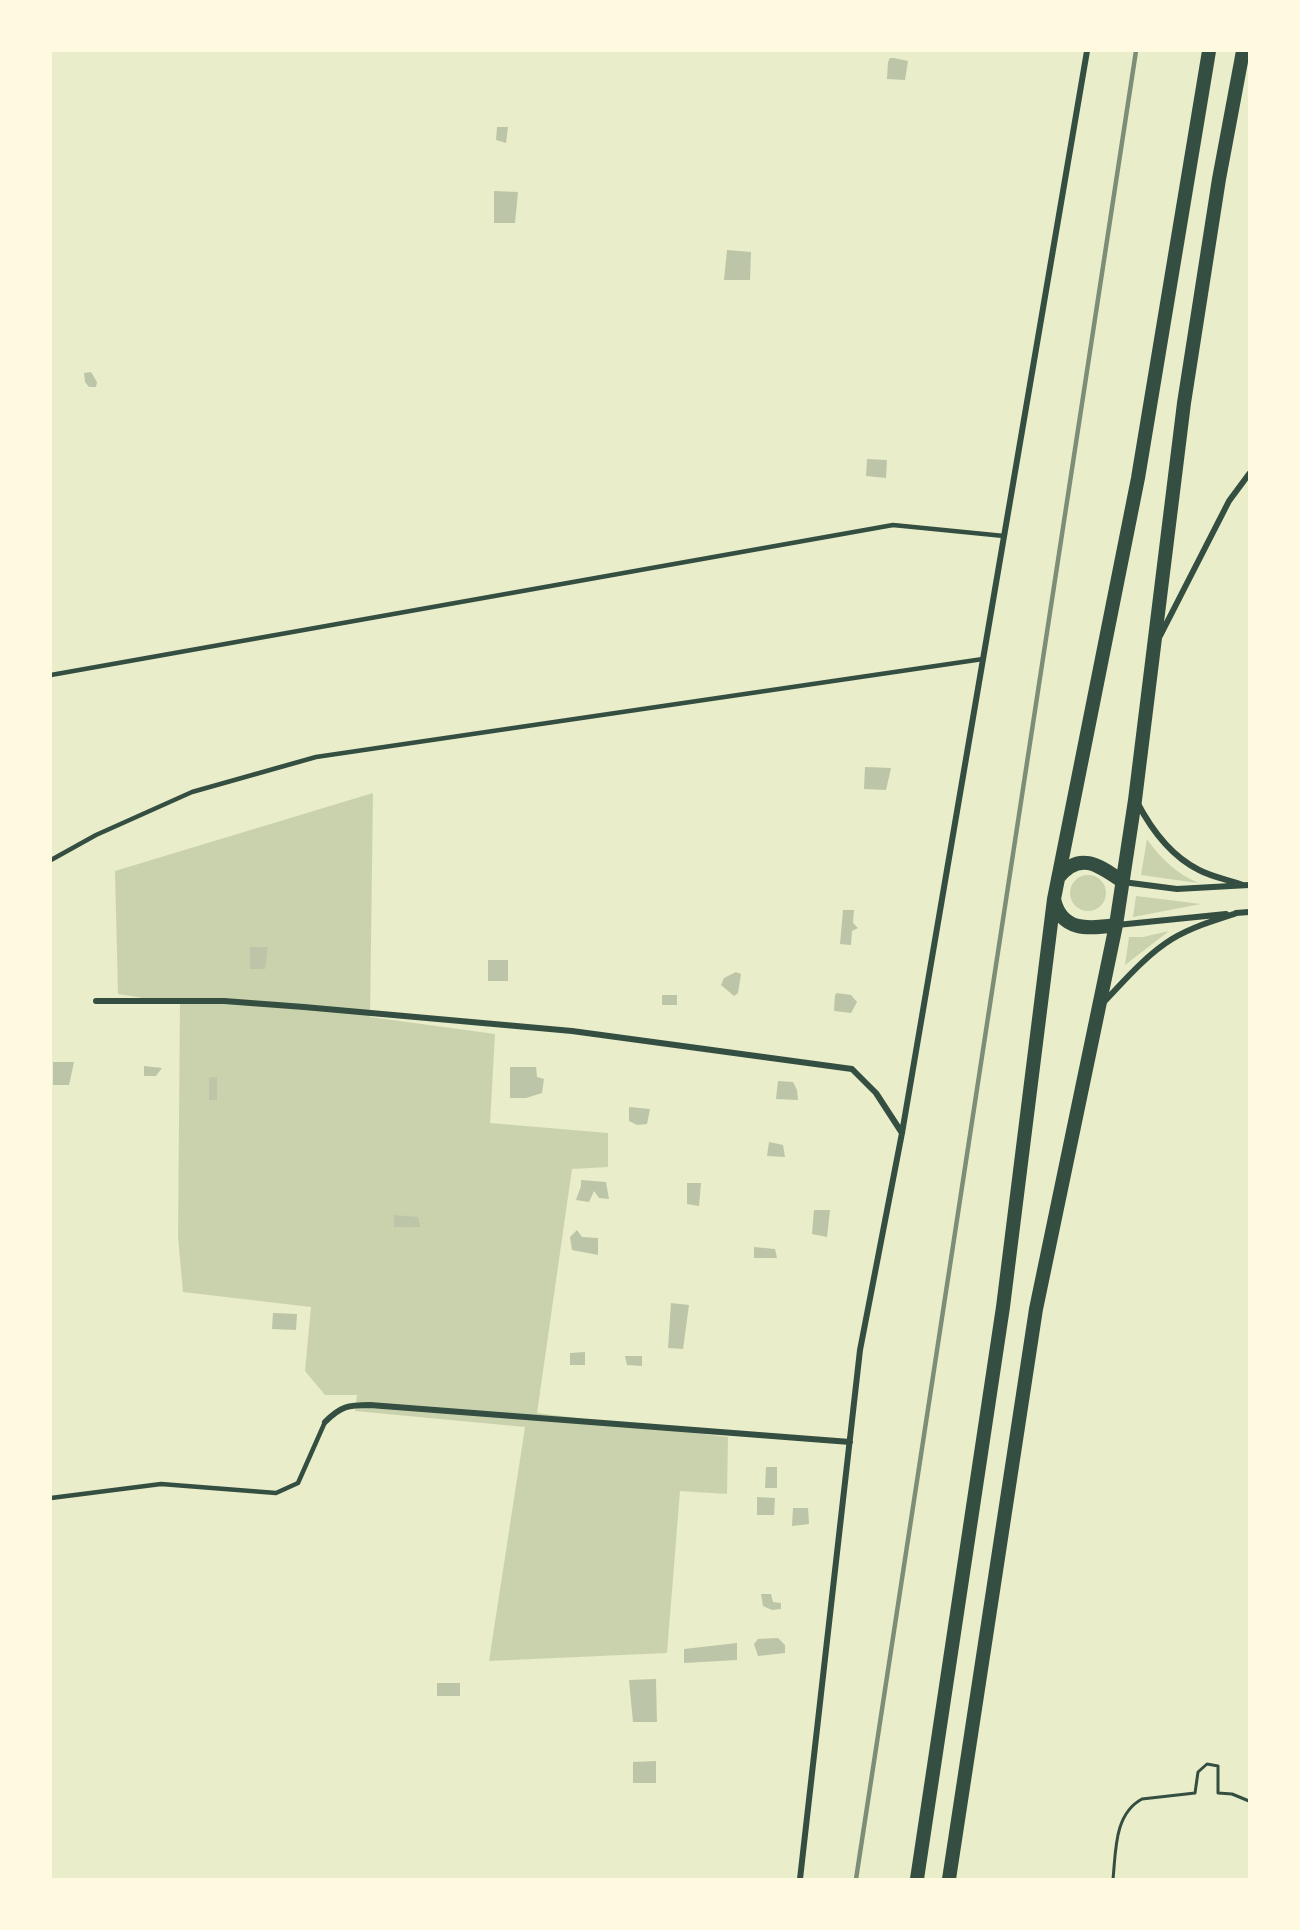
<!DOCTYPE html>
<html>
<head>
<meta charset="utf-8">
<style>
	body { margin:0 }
	#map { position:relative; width:1300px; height:1930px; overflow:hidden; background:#e9edc9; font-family:Spectral,serif }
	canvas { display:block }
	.frame { position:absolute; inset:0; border:52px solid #fefae0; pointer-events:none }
</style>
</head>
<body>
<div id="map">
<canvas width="1300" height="1930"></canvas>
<div class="frame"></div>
</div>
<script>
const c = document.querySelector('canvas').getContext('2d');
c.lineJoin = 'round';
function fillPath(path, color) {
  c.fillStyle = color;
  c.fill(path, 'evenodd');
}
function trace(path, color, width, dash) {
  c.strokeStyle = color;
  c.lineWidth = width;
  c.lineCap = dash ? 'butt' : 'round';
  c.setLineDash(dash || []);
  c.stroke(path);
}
fillPath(new Path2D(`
	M373 793 370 1017 495 1034 490 1123 608 1133V1167L572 1169 537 1413 728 1437 727 1494 680 1491 667 1653 489 1661 525 1427 355 1411 357 1395H325L305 1371 311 1307 183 1292 178 1237 180 1004 118 994 115 871Z
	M1147 839C1161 859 1176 873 1198 883L1141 875Z
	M1070 893a18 18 0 1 1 36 0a18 18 0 1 1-36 0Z
	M1136 896 1201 904 1133 917Z
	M1169 931 1125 965 1129 937H1143Z`), '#cad2ad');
fillPath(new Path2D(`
	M890 58H894L908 61 905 80 887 79 888 62Z
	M497 127H508L506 143 496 140Z
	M494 191 518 192 515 223H494Z
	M727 250 751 252 750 280H724Z
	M91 372 97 382 96 387H89L85 382 84 373Z
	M867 459 887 460 886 478 866 476Z
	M865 767 891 768 886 790 864 789Z
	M843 910H854L853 923 858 928 852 931 851 945 840 944Z
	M250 947H268L265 969H250Z
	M488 960H508V981H488Z
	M736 972 741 974 738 993 734 996 721 985 724 978Z
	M837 993 851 995 857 1002 851 1013 834 1011 835 995Z
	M662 995H677V1005H662Z
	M53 1062H74L69 1085H53Z
	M144 1066 162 1068 156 1076H144Z
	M510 1067H536L537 1077 544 1079 542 1093 526 1098H510Z
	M217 1077V1100H209V1078Z
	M778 1081 793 1082 797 1090 798 1100 776 1099Z
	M629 1107 650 1109 647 1124 637 1125 629 1121Z
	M769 1142 783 1145 785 1157 767 1156Z
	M581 1180 606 1182 609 1199 599 1198 594 1191 589 1202 576 1200 581 1186Z
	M687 1183H701L699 1206 687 1204Z
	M814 1210H830L827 1237 812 1234Z
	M394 1215 418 1217 420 1227H394Z
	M577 1230 582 1237 598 1238V1255L572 1250 570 1237Z
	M754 1247 775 1249 777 1258H754Z
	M671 1303 689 1305 683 1349 668 1348Z
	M273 1313 297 1314 296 1330 272 1329Z
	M585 1352V1365H570V1353Z
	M625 1356H642V1366L627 1365Z
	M766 1467H777V1488H765Z
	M757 1497 775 1498 774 1515H757Z
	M793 1508H808L809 1524 792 1526Z
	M761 1594H771L773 1602 781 1603V1609L772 1610 763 1606Z
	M778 1638 785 1645V1653L758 1656 754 1644 758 1639Z
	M737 1643V1660L684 1663V1649Z
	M656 1679 657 1722H633L629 1680Z
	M437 1683H460V1696H437Z
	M656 1761V1783H633V1762Z`), '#bcc5a7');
trace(new Path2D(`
	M1113 1879C1116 1851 1114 1814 1142 1799L1195 1793 1198 1772 1207 1764 1218 1766V1793L1232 1794 1249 1801`), '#344e41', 3);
trace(new Path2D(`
	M51 675 893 525 1004 536
	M51 860 96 835 192 792 316 757 983 659
	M51 1498 161 1484 276 1493 298 1483 325 1422`), '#344e41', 4.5);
trace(new Path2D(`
	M1160 636 1229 501 1249 474
	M1137 802C1151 829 1171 856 1199 870 1212 877 1229 880 1243 885
	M1123 882 1177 889 1249 885
	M1236 913 1249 912
	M1117 925 1226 914
	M96 1001H224L304 1007 572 1031 852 1069 876 1093 902 1133
	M1103 1003C1124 981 1146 955 1172 939 1192 927 1215 920 1237 913
	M325 1422C341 1406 348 1405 370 1405L850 1442
	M800 1879 860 1350 902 1133 1087 51`), '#344e41', 6);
trace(new Path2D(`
	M1058 878C1080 850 1100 866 1123 882
	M1116 925C1089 929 1061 932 1054 899L1138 478 1209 51
	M917 1879 1003 1307 1054 899
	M949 1879 1036 1309 1116 925 1135 800 1184 403 1219 179 1243 51`), '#344e41', 14);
trace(new Path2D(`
	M856 1879 1136 51`), '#7c8e77', 4.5);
</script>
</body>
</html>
